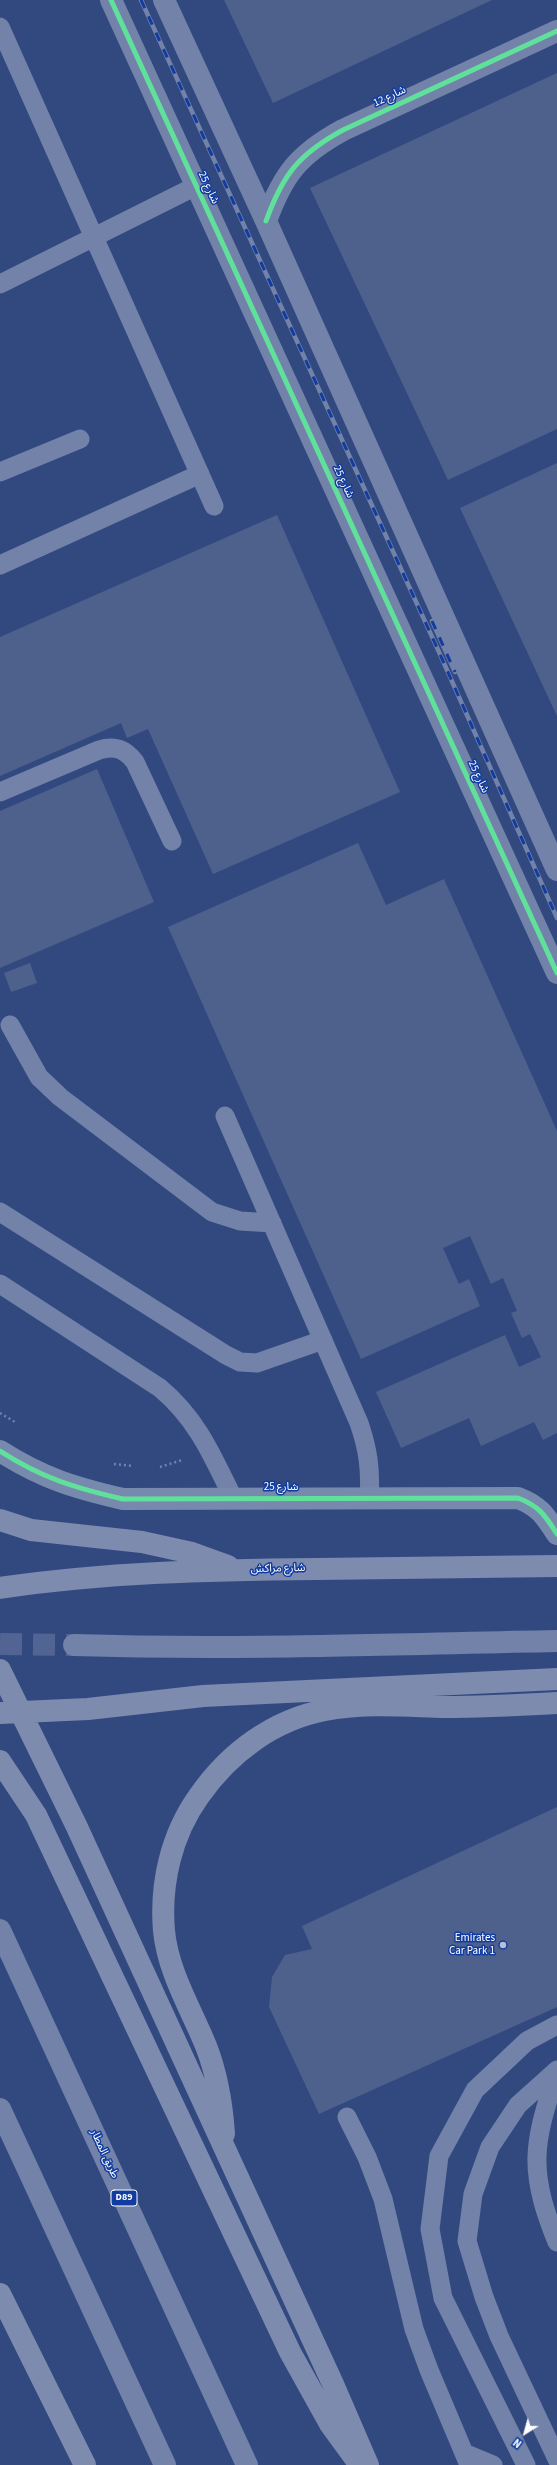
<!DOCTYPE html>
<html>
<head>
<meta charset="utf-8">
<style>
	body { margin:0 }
	#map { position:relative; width:557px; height:2465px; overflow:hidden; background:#324980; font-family:"Source Sans 3",sans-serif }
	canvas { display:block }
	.north { position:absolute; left:505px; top:2413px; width:40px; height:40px; -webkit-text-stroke:3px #113ca1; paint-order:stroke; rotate:217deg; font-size:11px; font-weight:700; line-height:16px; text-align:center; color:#fff }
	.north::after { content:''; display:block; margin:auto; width:14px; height:18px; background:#fff; clip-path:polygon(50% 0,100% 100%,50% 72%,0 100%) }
</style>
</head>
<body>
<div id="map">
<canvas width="557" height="2465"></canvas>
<div class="north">N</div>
</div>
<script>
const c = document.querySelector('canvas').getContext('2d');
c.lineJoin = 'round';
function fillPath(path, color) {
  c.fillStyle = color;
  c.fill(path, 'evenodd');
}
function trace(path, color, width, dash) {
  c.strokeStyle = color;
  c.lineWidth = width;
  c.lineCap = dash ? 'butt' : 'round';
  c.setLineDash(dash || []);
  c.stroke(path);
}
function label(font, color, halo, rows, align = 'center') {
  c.font = font + ' "Source Sans 3","Noto Sans Arabic",sans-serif';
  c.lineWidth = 3;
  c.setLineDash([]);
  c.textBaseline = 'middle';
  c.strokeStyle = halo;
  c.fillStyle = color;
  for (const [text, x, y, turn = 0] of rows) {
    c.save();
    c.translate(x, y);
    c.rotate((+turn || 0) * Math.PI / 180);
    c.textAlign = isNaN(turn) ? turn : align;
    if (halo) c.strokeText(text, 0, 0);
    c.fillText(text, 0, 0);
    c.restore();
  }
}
fillPath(new Path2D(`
	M224 0H492L273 103Z
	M557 73V429L448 480 310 188Z
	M557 463V716L460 508Z
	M277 515 400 792 213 874 148 729 127 738 121 723 0 776V637Z
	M97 769 154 902 0 968V811Z
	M358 843 386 905 444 879 557 1131V1433L543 1440 534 1422 481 1446 469 1418 401 1448 376 1392 505 1335 519 1367 541 1357 530 1334 522 1338 511 1313 517 1311 503 1278 491 1284 470 1236 443 1248 459 1284 469 1279 480 1306 361 1359 168 927Z
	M30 963 37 983 11 992 4 973Z
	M557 1807V2007L319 2114 269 2007 272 1977 285 1955 312 1949 302 1926Z`), '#4e618d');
trace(new Path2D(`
	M0 1644 74 1645`), '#516493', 22, [22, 11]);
trace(new Path2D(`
	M0 1413 15 1422
	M114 1464 133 1466
	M160 1467 182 1460`), '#7282a9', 2.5, [2, 3]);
trace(new Path2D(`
	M0 27 214 506
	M0 284 196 186
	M0 472 80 439
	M0 565 200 474
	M0 792 99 750C115 745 125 749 135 762L172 841
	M10 1025 39 1077 60 1097 212 1212 240 1221 272 1223
	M225 1116 359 1423C368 1449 371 1470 369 1498
	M0 1212 226 1355 240 1362 257 1363 323 1340
	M0 1284 160 1388C197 1419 212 1455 233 1498
	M557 2070 518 2105 490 2147 473 2194 467 2241 484 2297 499 2336 557 2459
	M557 2070C549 2098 538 2127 537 2156 536 2186 546 2215 557 2242
	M347 2117 367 2157 383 2199 414 2329 429 2370 469 2465
	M464 2453 493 2465
	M526 2465 443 2298 430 2229 439 2156 475 2090 527 2041 557 2025`), '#7282a9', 19);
trace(new Path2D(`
	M111 0 557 973
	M164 0 266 221 557 870
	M266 221C283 174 299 154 343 130L557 31`), '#7282a9', 22);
trace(new Path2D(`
	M0 1451C42 1478 75 1488 123 1499L518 1498C539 1506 545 1515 557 1534`), '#7889ae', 22);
trace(new Path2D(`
	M0 1520 31 1530 142 1542 192 1553 228 1566
	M0 1588C105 1572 212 1570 317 1569 397 1568 477 1567 557 1566
	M0 1670 76 1825 333 2384 368 2465
	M0 1713 88 1709 203 1696 557 1679
	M0 1761 36 1815 290 2352 330 2424 357 2461
	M224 2134C222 2104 217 2074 206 2046 191 2009 168 1972 164 1931 160 1884 171 1835 199 1796 229 1753 273 1720 325 1710 364 1702 406 1706 445 1707 482 1707 520 1705 557 1703
	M0 2294 85 2465`), '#7d8baf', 22);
trace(new Path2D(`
	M74 1645C235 1650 396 1644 557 1641
	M0 1930 247 2465
	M0 2109 165 2465`), '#7282a8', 22);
const rail = new Path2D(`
	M141 0 439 652 557 918
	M432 621 455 672`);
trace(rail, '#7282a8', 4.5);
trace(rail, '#113ca1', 3, [9]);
trace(new Path2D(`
	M111 0 557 973
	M266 221C283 174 299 154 343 130L557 31
	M0 1451C42 1478 75 1488 123 1499L518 1498C539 1506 545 1515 557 1534`), '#60e19b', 5);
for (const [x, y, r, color] of [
	[503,1945,4,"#b7bfd3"]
]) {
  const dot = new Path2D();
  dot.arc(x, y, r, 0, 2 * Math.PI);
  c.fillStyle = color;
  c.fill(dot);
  trace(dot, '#113ca1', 1.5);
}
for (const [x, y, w] of [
	[124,2198,26]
]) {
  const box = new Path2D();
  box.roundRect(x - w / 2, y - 8, w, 16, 3);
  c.fillStyle = '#113ca1';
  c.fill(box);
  trace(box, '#fff', 1);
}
label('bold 10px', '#fff', null, [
	["D89",124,2198]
]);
label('11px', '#fff', '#113ca1', [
	["شارع 12",390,97,-25],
	["شارع 25",208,188,65],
	["شارع 25",343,482,65],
	["شارع 25",478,777,65],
	["شارع 25",281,1488],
	["شارع مراكش",278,1569,-1],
	["طريق المطار",104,2154,65]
]);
label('11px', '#fff', '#113ca1', [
	["Emirates",495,1939],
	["Car Park 1",495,1952]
], 'right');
</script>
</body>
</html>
